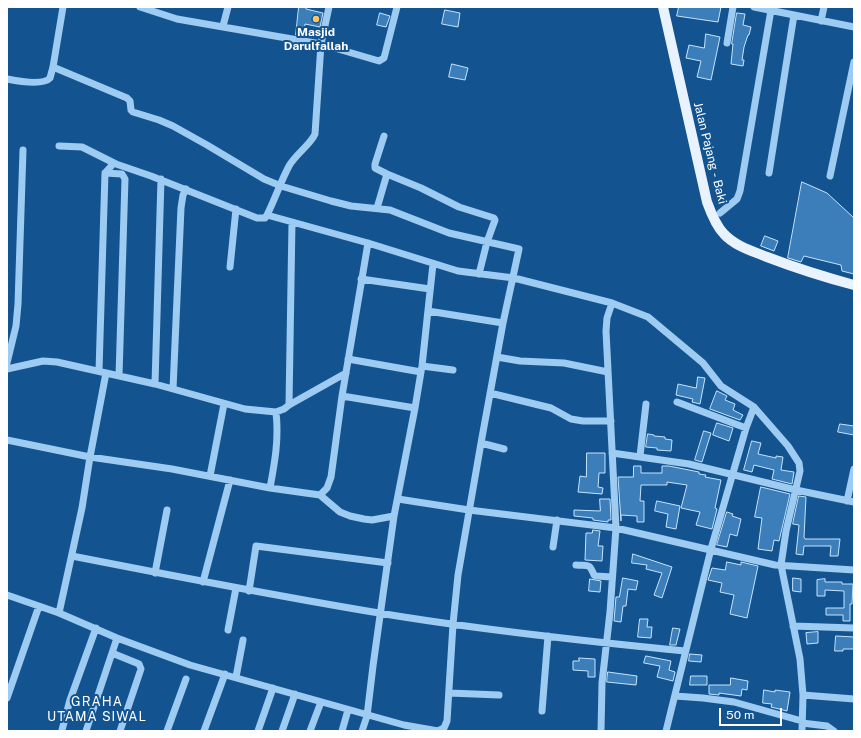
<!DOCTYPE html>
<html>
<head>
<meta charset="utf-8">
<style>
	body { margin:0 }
	#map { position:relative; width:861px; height:738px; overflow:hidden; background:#135490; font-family:"Public Sans",sans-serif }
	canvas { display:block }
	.frame { position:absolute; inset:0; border:8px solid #fff; pointer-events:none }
	.scale { position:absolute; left:719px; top:708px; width:63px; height:18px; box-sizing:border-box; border:2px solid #fff; border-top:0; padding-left:5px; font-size:12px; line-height:14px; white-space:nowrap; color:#fff; -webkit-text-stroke:3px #135490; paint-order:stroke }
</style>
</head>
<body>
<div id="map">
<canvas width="861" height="738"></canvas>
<div class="frame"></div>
<div class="scale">50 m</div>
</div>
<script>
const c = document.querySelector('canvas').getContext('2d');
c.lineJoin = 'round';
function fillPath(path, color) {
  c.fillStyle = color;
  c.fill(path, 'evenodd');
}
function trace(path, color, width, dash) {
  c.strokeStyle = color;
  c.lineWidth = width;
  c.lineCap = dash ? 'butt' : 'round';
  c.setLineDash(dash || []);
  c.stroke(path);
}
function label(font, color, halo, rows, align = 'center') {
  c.font = font + ' "Public Sans",sans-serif';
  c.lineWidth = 4;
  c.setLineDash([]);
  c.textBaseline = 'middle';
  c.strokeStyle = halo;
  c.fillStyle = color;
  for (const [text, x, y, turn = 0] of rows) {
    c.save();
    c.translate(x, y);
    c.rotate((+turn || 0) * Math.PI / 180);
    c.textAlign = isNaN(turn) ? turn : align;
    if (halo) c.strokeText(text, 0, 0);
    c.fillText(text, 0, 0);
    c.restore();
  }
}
const building = new Path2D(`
	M299 7H306V9L323 13 320 27 305 24 303 36 296 35Z
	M679 7H721L718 22 677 16Z
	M445 10 460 13 458 27 442 24Z
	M380 13 390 16 386 27 377 25Z
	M737 13 745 14 743 25 751 27 749 35H748L744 47 742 60H744L743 66 731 64 733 44H732Z
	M706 34 720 37 711 80 697 77 701 61 686 58 689 45 704 48Z
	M452 64 468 68 465 80 449 77Z
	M802 182 827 193 854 218V274L842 271 841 265 804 256 801 262 788 258Z
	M765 236 778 241 774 251 761 246Z
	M698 377 705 378 700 404 692 402 693 399 676 395 678 384 696 388Z
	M717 391 727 396 725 400 735 404 733 410 743 415 740 420 710 409Z
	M717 423 733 428 729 441 713 435Z
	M840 424 854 426V435L838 432Z
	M704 431 711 433 702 462 695 460Z
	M648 434 654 435V436L665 437V439L672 440 671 451 657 450V448L646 447Z
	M752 441 761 443 758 454 776 458V456L783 457 781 470 794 472 792 484 772 479 774 470 754 465 752 472 744 470Z
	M587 453H605V473H599L598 487 603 488 602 494 578 492 580 476 586 477Z
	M634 466H641V473H662V466H669L699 472V474L706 475 705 477 721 480 715 508 717 509 712 529 696 525 700 512 681 508 687 485 667 482V485H641L640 501H644V522H637V516L621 515V521L618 477H633Z
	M761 487 790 494 779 541 774 540 772 551 758 549 762 518 755 517Z
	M799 496 806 497 804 537 805 539H840L838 556H830L831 546H804L803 555 796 554 799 525 793 524Z
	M600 499H610L611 520H608V522L593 520V518L574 516V510L600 511Z
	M657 501 680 506 676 529 666 527 668 514 655 511Z
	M727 512 733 514 732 516 741 519 737 536 730 534 727 547 717 545Z
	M593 530 600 531 598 546H603L602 561 585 560 586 533H592Z
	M633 554 672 567 662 598 654 595 662 573 646 569 647 565 632 563Z
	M727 562 741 565V562L758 566 747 618 730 614 734 595 720 592 722 583 708 580 712 568 725 570Z
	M623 578 638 581 636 590 628 589 626 606H623L621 622 614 621 616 597H619Z
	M793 578 801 579V592L793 591Z
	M590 579 601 581 600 592 589 591Z
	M825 579V582H842V584H853L852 604H850V621H843V615H826V608H844V591L825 590V596H817V580Z
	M640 619H648L647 627H652L651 638 638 637Z
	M673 628 680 629 676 645H670Z
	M818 632V643L807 644 806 633Z
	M836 636 854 637V649H843V651H835Z
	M690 654 702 655 701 662 689 661Z
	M646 656 671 661 669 670 675 672 673 681 657 677 660 666 644 663Z
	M579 658 595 659V677H588V671L573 670V661H579Z
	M608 672 637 676 636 685 607 682Z
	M691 676H707V685H690Z
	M731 678 748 681 747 690 742 689 741 696 719 693V695L709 694V685H730Z
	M764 690 775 692V690L790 692 787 711 771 707 772 704 763 703Z`);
fillPath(building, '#3c7eb9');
trace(building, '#c6e3fc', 1);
trace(new Path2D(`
	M140 7 177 19 321 44 379 61 384 58 397 7
	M754 7 854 27
	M821 21 824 7
	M223 26 228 7
	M727 43 733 7
	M7 79C17 81 43 86 50 78L53 67 63 7
	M384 136 375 164V168L387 174 421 188 459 207 494 218 495 220 487 242 479 274
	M59 146 82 147 116 164 151 176 257 218H265L267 215 368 243 458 271 514 278 612 303 648 317 654 322 703 363 721 386 754 407 788 446 799 463 800 471 786 531 781 565 800 659 803 695 802 731
	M105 173 122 174 125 179 119 376
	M769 173 794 15
	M830 176 854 62
	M377 208 387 174
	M720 213 737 199 740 191 771 10
	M267 215C275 199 281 181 289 166 295 155 311 144 315 134L321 44 329 7
	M230 267 236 209
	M361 279 430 289
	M428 311 503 323
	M497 357 520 361 564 363 608 372
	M348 359 421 372
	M7 363 16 326 18 304 23 150
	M422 366 453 370
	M7 369 43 361 57 362 155 384 245 409 276 412 284 409 289 405 346 373
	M99 371 105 173 114 163
	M155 384 161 179
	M173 389 181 208 183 195 186 189
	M490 393 551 408 571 419 583 421H611
	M342 396 415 408
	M677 402 746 428
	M289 405 292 222
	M7 440 90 457 172 469 270 488 320 495 340 512 350 516 364 519 372 520 394 516
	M481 443 504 449
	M612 453 689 464 796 490 854 502
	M640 456 646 404
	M210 476 224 404
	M270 488C275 461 279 439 276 412
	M320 495 327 488 331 477 342 396 368 243
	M398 499 469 510 616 528 775 565 854 570
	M847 501 854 469
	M553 547 557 520
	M72 556C174 576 276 596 379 613 480 630 583 641 685 651
	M576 565C589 566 589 563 594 575L596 576 612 577
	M155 573 167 510
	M203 582 230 480
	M249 591 256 546 388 563
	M7 595 59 613 117 638 190 665 404 725 438 731 444 728 447 721 453 624 458 575 481 443 503 323 519 249 449 233 390 210 351 206 331 201 281 186 264 179 207 145 173 126 159 120 133 112 131 110 130 101 127 98 53 67
	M59 613 82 508 90 457 106 373
	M793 626 854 628
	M228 630 236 588
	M112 653 139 664 141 669 120 731
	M236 677 243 640
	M449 693 499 695
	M803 695 854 699
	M675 696 703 698 734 702 802 721
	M7 698 39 606
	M542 711 548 636
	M802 723 827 726 834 731
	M62 730 70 700 96 628
	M86 731 117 638
	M167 731 186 679
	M204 731 225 674
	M258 731 273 688
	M282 731 295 694
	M310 731 321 702
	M342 731 348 710
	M362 731 367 716 373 666 394 516 415 408 422 366 433 264
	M601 731 602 683 610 612 616 528 606 331 607 318 612 303
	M666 731 711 549 746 428 754 407`), '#9ecbf2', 7);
trace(new Path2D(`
	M663 7 707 202C711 213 716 226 724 234 735 246 752 251 767 257 796 268 824 277 854 285`), '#e9f3ff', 10);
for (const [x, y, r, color] of [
	[316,19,4,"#ffc45f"]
]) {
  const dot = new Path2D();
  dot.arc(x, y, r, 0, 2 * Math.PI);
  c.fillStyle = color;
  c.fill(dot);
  trace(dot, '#135490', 1.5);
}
label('bold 12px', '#fff', '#135490', [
	["Masjid",316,32],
	["Darulfallah",316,46]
]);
label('12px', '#fff', '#135490', [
	["Jalan Pajang - Baki",710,153,76]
]);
c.letterSpacing = '1px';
label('13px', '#fff', '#135490', [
	["GRAHA",97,702],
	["UTAMA SIWAL",97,717]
]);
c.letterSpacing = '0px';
</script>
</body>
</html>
